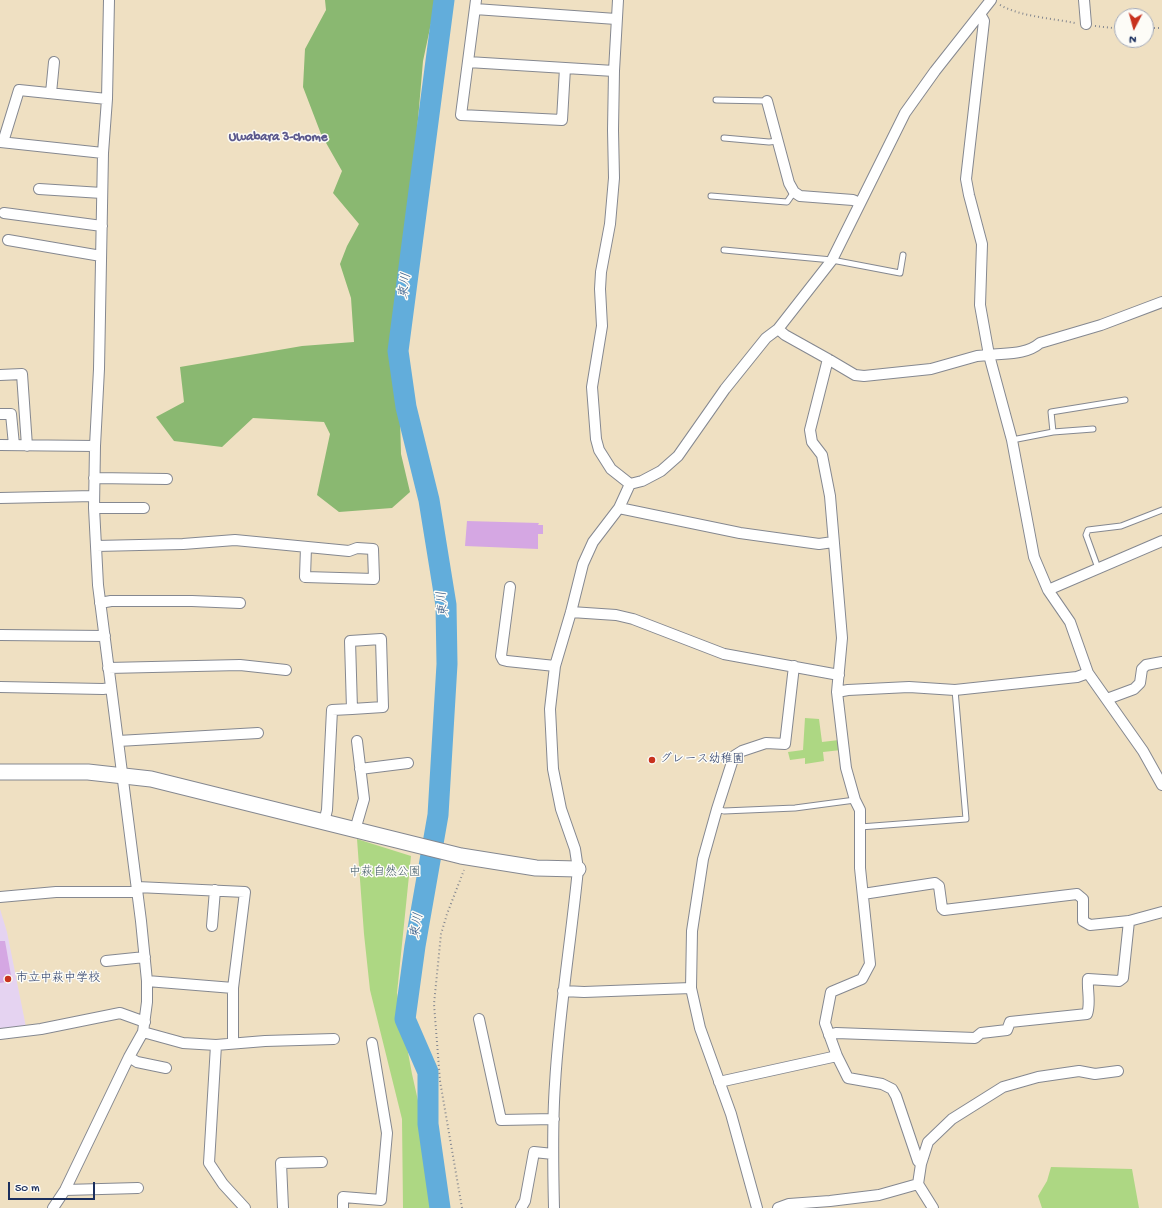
<!DOCTYPE html>
<html>
<head>
<meta charset="utf-8">
<style>
	body { margin:0 }
	#map { position:relative; width:1162px; height:1208px; overflow:hidden; background:#efe0c2; font-family:"Gochi Hand",sans-serif }
	canvas { display:block }
	.north { position:absolute; left:1114px; top:8px; width:40px; height:40px; box-sizing:border-box; background:#fdfcf7; border:1px solid #a3aaba; border-radius:50%; rotate:186deg; font-size:11px; font-weight:700; line-height:16px; text-align:center; color:#1b2f5e }
	.north::after { content:''; display:block; margin:auto; width:14px; height:18px; background:#c8321e; clip-path:polygon(50% 0,100% 100%,50% 72%,0 100%) }
	.scale { position:absolute; left:8px; top:1182px; width:87px; height:18px; box-sizing:border-box; border:2px solid #1b2f5e; border-top:0; padding-left:5px; font-size:12px; line-height:14px; white-space:nowrap; color:#1b2f5e; -webkit-text-stroke:3px #fdfcf7; paint-order:stroke }
</style>
</head>
<body>
<div id="map">
<canvas width="1162" height="1208"></canvas>
<div class="north">N</div>
<div class="scale">50 m</div>
</div>
<script>
const c = document.querySelector('canvas').getContext('2d');
c.lineJoin = 'round';
function fillPath(path, color) {
  c.fillStyle = color;
  c.fill(path, 'evenodd');
}
function trace(path, color, width, dash) {
  c.strokeStyle = color;
  c.lineWidth = width;
  c.lineCap = dash ? 'butt' : 'round';
  c.setLineDash(dash || []);
  c.stroke(path);
}
function label(font, color, halo, rows, align = 'center') {
  c.font = font + ' "Gochi Hand","Klee One",sans-serif';
  c.lineWidth = 3;
  c.setLineDash([]);
  c.textBaseline = 'middle';
  c.strokeStyle = halo;
  c.fillStyle = color;
  for (const [text, x, y, turn = 0] of rows) {
    c.save();
    c.translate(x, y);
    c.rotate((+turn || 0) * Math.PI / 180);
    c.textAlign = isNaN(turn) ? turn : align;
    if (halo) c.strokeText(text, 0, 0);
    c.fillText(text, 0, 0);
    c.restore();
  }
}
fillPath(new Path2D(`
	M0 909 7 932 26 1027 0 1032Z`), '#e5d3f1');
fillPath(new Path2D(`
	M805 718 819 719 822 742 839 740 841 750 823 752 824 761 805 764V758L790 760 788 752 803 750Z
	M357 839 411 856 397 993 412 1074 430 1154 435 1208H403L402 1119 370 990 364 934Z
	M1051 1167 1132 1169 1139 1208H1042L1038 1196 1047 1181Z`), '#add783');
fillPath(new Path2D(`
	M325 0H436L423 61 416 143 397 312 401 454 410 492 392 508 339 512 317 495 330 434 324 422 253 418 222 447 174 441 156 417 184 402 180 367 302 346 354 342 351 298 340 264 347 246 359 224 333 193 342 171 321 134 303 87 305 49 326 10Z`), '#8ab871');
trace(new Path2D(`
	M440 1208 428 1124V1072L405 1019 415 946 438 815 447 664 446 605 429 500 406 407 398 351 444 0`), '#62addb', 21);
fillPath(new Path2D(`
	M467 521 539 523 538 525H543V534H538V549L465 546Z
	M0 941H5L12 981 0 983Z`), '#d5a7e3');
const lane = new Path2D(`
	M716 100 767 101
	M724 138 769 142 778 141
	M711 196 787 202 794 192
	M724 250 832 260 900 273 903 255
	M1053 432 1051 412 1125 400
	M1012 440 1053 432 1093 429
	M1098 568 1086 535 1088 530 1121 526 1162 510
	M717 809 724 811 795 808 855 800
	M860 827 966 819 955 690`);
const street = new Path2D(`
	M476 0 461 115 562 120 565 68
	M618 0 614 71 613 130 614 178 610 224 601 272 600 289 602 326 592 387 596 439 599 450 611 469 630 484
	M1084 0 1086 24
	M475 9 616 19
	M980 14 984 21 966 179 969 195 982 244 980 305 989 355C1006 353 1026 355 1040 343L1101 325 1162 302
	M468 62 614 71
	M51 93 54 62
	M767 101 789 183 794 192 800 196 853 200 860 203
	M0 142 103 153
	M3 142 19 90 107 99
	M39 189 102 193
	M4 213 102 226
	M8 240 101 256
	M778 329 785 335 828 359 855 375 864 376 931 369 977 356 989 355 1012 440 1034 557 1048 590 1070 622 1088 673 1143 751 1162 785
	M828 359 810 430 812 442 822 455 830 496 842 638 837 692 846 768 855 800 860 810V868L870 964 862 979 831 992 825 1023 837 1056 848 1078 882 1084 892 1089 896 1096 918 1161 921 1164
	M0 375 22 374 27 446
	M0 414H11L14 445
	M0 445 95 446
	M94 478 167 479
	M0 498 94 496
	M94 508H144
	M619 508 740 533 819 544 833 542
	M96 546 183 544 235 540 349 551 357 548 373 549 374 579 305 577 306 547
	M510 587 501 656 503 660 507 661 555 666
	M1048 590 1162 541
	M100 603 111 601H192L240 603
	M571 612 616 615 633 619 724 654 839 675
	M0 635 105 636
	M108 668 240 665 286 670
	M0 687 103 689 111 688
	M837 692 848 690 909 687 955 690 1077 677 1088 673
	M1107 699 1134 689 1140 683 1142 669 1146 665 1162 662
	M118 741 258 733
	M360 769 408 763
	M324 822 327 810 332 710 352 709 350 641 381 639 383 707 352 709
	M355 830 364 799 357 741
	M137 887 245 892 233 988V1043
	M863 894 935 883 939 886 942 908 944 910 1077 894 1083 899V921L1090 925 1129 921 1162 912
	M0 897 56 892H137
	M212 926 215 890
	M106 961 145 957
	M147 981 233 988
	M563 991 584 992 691 988
	M479 1019 501 1120 554 1119
	M143 1032 183 1043 216 1045 209 1163 223 1184 245 1208
	M0 1034 41 1029 120 1013 145 1022
	M829 1035 836 1033 975 1038 981 1033 1007 1030 1010 1022 1087 1014C1091 1003 1087 991 1088 979L1119 981 1123 978 1129 921
	M216 1045 265 1041 334 1039
	M129 1057 137 1062 166 1068
	M719 1082 837 1056
	M65 1190 138 1188
	M53 1208 65 1190 129 1057 143 1032 147 1002V981L141 921 98 585 94 508 95 446 99 369 103 153 107 99 109 0
	M283 1208 281 1163 322 1162
	M343 1208V1197L381 1200 387 1133 372 1043
	M521 1208 525 1201 534 1152 553 1154
	M554 1208C553 1167 552 1125 555 1084 559 1012 571 941 578 869L575 849 561 809 553 769 550 709 555 666 571 612 583 564 593 542 619 508 630 484 642 481 661 471 678 456 725 389 766 338 778 329 832 260 905 113 935 71 991 0
	M757 1208 731 1114 700 1028 691 988 692 931 703 859 717 809 734 756 742 751 766 743 785 744 794 666
	M778 1208 789 1204 830 1201 879 1195 918 1184
	M933 1208 918 1184 921 1164 928 1142 952 1119 1003 1087 1038 1077 1079 1071 1095 1074 1118 1071`);
const secondary = new Path2D(`
	M0 772H88L151 779 461 856 536 868 578 869`);
trace(lane, '#858890', 7);
trace(street, '#858890', 12);
trace(secondary, '#858890', 17);
trace(new Path2D(`
	M1000 5C1022 17 1051 18 1075 23
	M1095 26 1122 29
	M1146 28H1162
	M462 1208 440 1081 434 1004 441 934 447 914 464 870`), '#858890', 2, [1, 3]);
trace(lane, '#fff', 5);
trace(street, '#fff', 10);
trace(secondary, '#fff', 15);
for (const [x, y, r, color] of [
	[652,760,4,"#c8321e"],
	[8,979,4,"#c8321e"]
]) {
  const dot = new Path2D();
  dot.arc(x, y, r, 0, 2 * Math.PI);
  c.fillStyle = color;
  c.fill(dot);
  trace(dot, '#fdfcf7', 1.5);
}
label('12px', '#1b2f5e', '#fdfcf7', [
	["グレース幼稚園",660,760],
	["市立中萩中学校",16,979]
], 'left');
label('12px', '#405967', '#fdfcf7', [
	["中萩自然公園",385,873]
]);
label('bold 13px', '#5c598d', '#fdfcf7', [
	["Uwabara 3-chome",278,138]
]);
label('italic 13px', '#345b8a', '#fdfcf7', [
	["東川",406,286,-82],
	["東川",444,604,-95],
	["東川",418,926,-80]
]);
</script>
</body>
</html>
